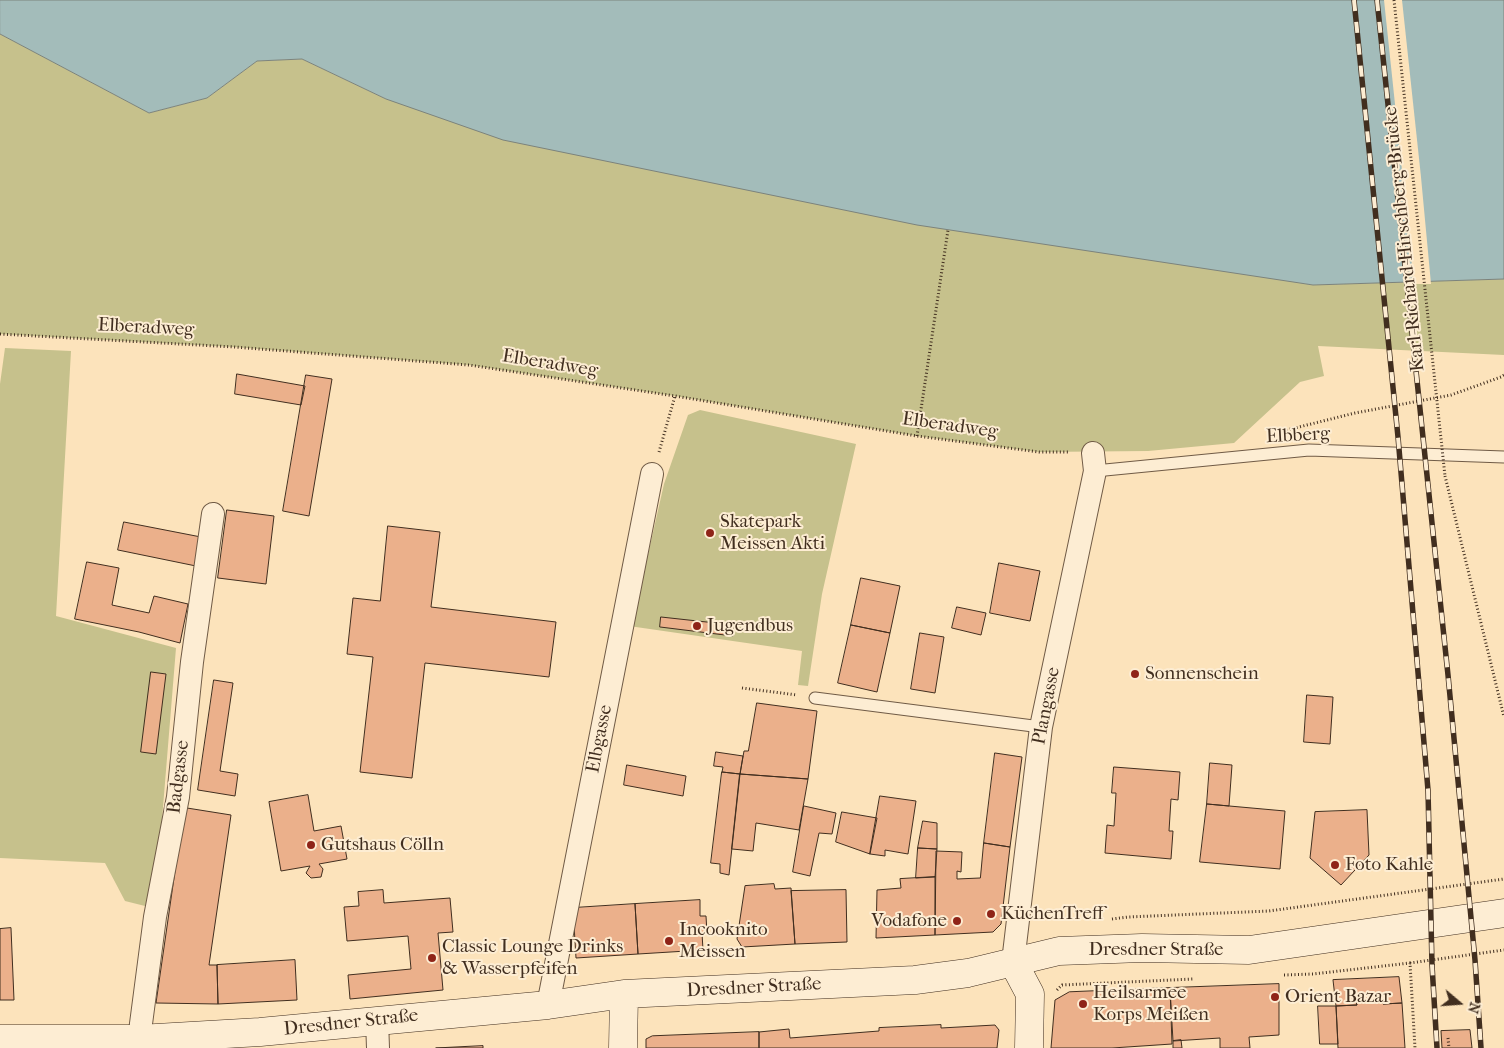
<!DOCTYPE html>
<html>
<head>
<meta charset="utf-8">
<style>
	body { margin:0 }
	#map { position:relative; width:1504px; height:1048px; overflow:hidden; background:#fce3bb; font-family:"IM FELL French Canon",serif }
	canvas { display:block }
	.north { position:absolute; left:1434px; top:978px; width:50px; height:50px; -webkit-text-stroke:4px #fdedd3; paint-order:stroke; rotate:108deg; font-size:14px; font-weight:700; line-height:20px; text-align:center; color:#412e1f }
	.north::after { content:''; display:block; margin:auto; width:18px; height:22px; background:#412e1f; clip-path:polygon(50% 0,100% 100%,50% 72%,0 100%) }
</style>
</head>
<body>
<div id="map">
<canvas width="1504" height="1048"></canvas>
<div class="north">N</div>
</div>
<script>
const c = document.querySelector('canvas').getContext('2d');
c.lineJoin = 'round';
function fillPath(path, color) {
  c.fillStyle = color;
  c.fill(path, 'evenodd');
}
function trace(path, color, width, dash) {
  c.strokeStyle = color;
  c.lineWidth = width;
  c.lineCap = dash ? 'butt' : 'round';
  c.setLineDash(dash || []);
  c.stroke(path);
}
function label(font, color, halo, rows, align = 'center') {
  c.font = font + ' "IM FELL French Canon",serif';
  c.lineWidth = 4;
  c.setLineDash([]);
  c.textBaseline = 'middle';
  c.strokeStyle = halo;
  c.fillStyle = color;
  for (const [text, x, y, turn = 0] of rows) {
    c.save();
    c.translate(x, y);
    c.rotate((+turn || 0) * Math.PI / 180);
    c.textAlign = isNaN(turn) ? turn : align;
    if (halo) c.strokeText(text, 0, 0);
    c.fillText(text, 0, 0);
    c.restore();
  }
}
fillPath(new Path2D(`
	M0 34 149 113 207 98 257 61 302 59 386 99 1313 285 1504 279V355L1318 346 1324 376 1300 382 1234 443 1148 451 1039 452 917 436 675 396 469 365 234 347 0 334Z
	M5 348 71 351 56 616 176 648 159 856 145 906 125 901 105 863 0 858V384Z
	M700 410 856 444 822 594 808 686 798 685 802 651 629 626 642 581 664 484 688 415Z`), '#c6c18c');
const water = new Path2D(`
	M0 0H1504V279L1313 285 917 225 503 140 386 99 302 59 257 61 207 98 149 113 0 34Z`);
fillPath(water, '#a3bcba');
trace(water, '#7c837c', 1);
fillPath(new Path2D(`
	M1384 0H1402L1421 177 1431 284H1414Z`), '#fce3bb');
const building = new Path2D(`
	M237 374 305 386 301 405 235 394Z
	M306 375 332 379 309 516 283 511Z
	M227 510 274 516 266 584 218 578Z
	M124 522 201 537 196 566 118 550Z
	M388 526 440 532 431 607 556 622 549 677 425 663 412 778 360 772 373 657 347 654 353 598 380 601Z
	M87 562 119 568 112 605 149 613 154 596 188 604 180 643 139 632 75 619Z
	M999 563 1040 571 1030 621 990 613Z
	M861 578 900 586 890 633 851 625Z
	M957 607 986 613 981 635 952 628Z
	M661 617 734 625 733 636 660 627Z
	M851 625 890 633 877 692 838 683Z
	M920 633 944 637 935 693 911 689Z
	M151 672 166 674 156 754 141 752Z
	M214 680 233 683 220 771 238 774 235 796 198 790Z
	M1307 695 1333 697 1330 744 1304 742Z
	M757 703 817 711 808 779 740 774 744 751H748Z
	M716 752 743 756 740 774 722 772 723 767 714 766Z
	M995 753 1022 757 1010 847 984 843Z
	M1210 763 1232 765 1229 806 1207 804Z
	M627 765 686 776 683 796 624 785Z
	M1114 767 1180 772 1178 800 1171 799 1169 831H1173L1171 859 1105 853 1107 825 1114 826 1116 793H1112Z
	M722 772 740 774 729 875 720 873V864L711 863Z
	M740 774 808 779 799 830 756 823 753 851 732 849Z
	M308 795 314 831 341 826 347 859 319 864 323 869 321 877 311 878 306 873 310 866 281 871 269 802Z
	M880 796 916 801 908 854 885 850V856L870 854Z
	M1207 804 1285 811 1280 869 1200 862Z
	M804 806 836 813 832 834 819 833 810 876 793 872Z
	M187 808 231 815 209 965H217L218 1004 156 1003 178 850Z
	M1367 810 1369 855 1341 885 1310 858 1315 812Z
	M842 812 877 818 870 854 836 842Z
	M923 821 937 823V849L918 848Z
	M984 843 1010 847 1001 924 993 932 935 935 936 851 962 852 961 872 957 871V879L980 878Z
	M918 848 937 849 935 877 916 878Z
	M935 877V935L876 938 877 890 901 888 900 879Z
	M774 884 775 889 791 888 795 944 742 947 737 939 745 886Z
	M383 890 384 903 450 898 453 932 438 933 443 990 350 999 348 975 411 969 408 936 347 941 344 907 359 906 358 892Z
	M846 890 847 942 795 944 791 891Z
	M700 900V916H706L707 933H702L703 950 638 954 635 904Z
	M635 904 638 954 576 958 573 908Z
	M11 928 14 1000H0V929Z
	M295 960 297 1000 218 1004 217 965Z
	M1399 977 1402 1003 1383 1004V1001L1356 1002 1357 1005 1336 1006 1333 980Z
	M1279 984V1035L1249 1037 1250 1048H1220V1038L1173 1041 1170 988Z
	M1170 988 1172 1044 1112 1048H1051L1055 1000 1069 992Z
	M1383 1001V1004L1402 1003 1405 1048H1338L1336 1006 1357 1005 1356 1002Z
	M1318 1006H1336L1338 1044H1320Z
	M941 1025V1028L995 1025 999 1030 997 1048H759V1032L789 1029 790 1038 879 1031V1028Z
	M1470 1030 1472 1048H1442L1441 1031Z
	M759 1032V1048H646V1039L652 1036Z
	M1181 1040 1182 1048H1173V1041Z
	M483 1046V1048H436Z`);
fillPath(building, '#ebb08b');
trace(building, '#412e1f', 1);
const lane = new Path2D(`
	M1095 471 1309 450 1504 457
	M815 698 1041 727`);
const street = new Path2D(`
	M1013 962 1041 727 1095 471 1093 453
	M548 1005 652 474
	M377 1020 378 1048
	M139 1039 155 917 178 797 192 662 213 514`);
const secondary = new Path2D(`
	M1013 962 1030 994 1029 1048
	M0 1039H139L260 1032 548 1005 624 994 915 980 968 973 1059 951 1142 948 1249 950 1504 913
	M623 1048 624 994`);
trace(lane, '#705b46', 13);
trace(street, '#705b46', 24);
trace(secondary, '#412e1f', 29);
trace(new Path2D(`
	M0 334 234 347 469 365 675 396 917 436 1039 452H1068
	M1283 431 1355 413 1451 395 1501 377 1504 375
	M917 436 948 230
	M659 452 675 396
	M1445 476 1504 717
	M742 688 797 695
	M1112 919 1128 917 1269 911 1504 879
	M1410 963 1504 950
	M1284 975 1313 974 1410 963 1415 1048
	M1057 990 1062 985 1193 979
	M1448 1038 1449 1048`), '#412e1f', 3, [1, 2.5]);
trace(lane, '#fdedd3', 11);
trace(street, '#fdedd3', 22);
trace(secondary, '#fdedd3', 28);
const rail = new Path2D(`
	M1354 0 1398 437 1428 790 1432 965 1437 1048
	M1377 0 1448 675 1475 960 1481 1048`);
trace(rail, '#412e1f', 5.5);
trace(rail, '#fdedd3', 4, [11]);
trace(new Path2D(`
	M1394 0 1445 476`), '#412e1f', 3, [1, 2.5]);
for (const [x, y, r, color] of [
	[710,533,5,"#8f2418"],
	[697,626,5,"#8f2418"],
	[1135,674,5,"#8f2418"],
	[311,845,5,"#8f2418"],
	[1335,865,5,"#8f2418"],
	[991,914,5,"#8f2418"],
	[957,921,5,"#8f2418"],
	[669,941,5,"#8f2418"],
	[432,958,5,"#8f2418"],
	[1275,997,5,"#8f2418"],
	[1083,1004,5,"#8f2418"]
]) {
  const dot = new Path2D();
  dot.arc(x, y, r, 0, 2 * Math.PI);
  c.fillStyle = color;
  c.fill(dot);
  trace(dot, '#fdedd3', 2);
}
label('19px', '#412e1f', '#fdedd3', [
	["Karl-Richard-Hirschberg-Brücke",1405,239,-96],
	["Elberadweg",146,328,3],
	["Elberadweg",550,364,9],
	["Elberadweg",950,426,8],
	["Elbberg",1298,436,-3],
	["Plangasse",1047,706,-79],
	["Elbgasse",600,739,-79],
	["Badgasse",179,777,-83],
	["Dresdner Straße",1156,950],
	["Dresdner Straße",754,988,-3],
	["Dresdner Straße",351,1023,-6]
]);
label('19px', '#412e1f', '#fdedd3', [
	["Skatepark",720,522],
	["Meissen Akti",720,544],
	["Jugendbus",707,626],
	["Sonnenschein",1145,674],
	["Gutshaus Cölln",321,845],
	["Foto Kahle",1345,865],
	["KüchenTreff",1001,914],
	["Vodafone",947,921,"right"],
	["Incooknito",679,930],
	["Meissen",679,952],
	["Classic Lounge Drinks",442,947],
	["& Wasserpfeifen",442,969],
	["Heilsarmee",1093,993],
	["Korps Meißen",1093,1015],
	["Orient Bazar",1285,997]
], 'left');
</script>
</body>
</html>
